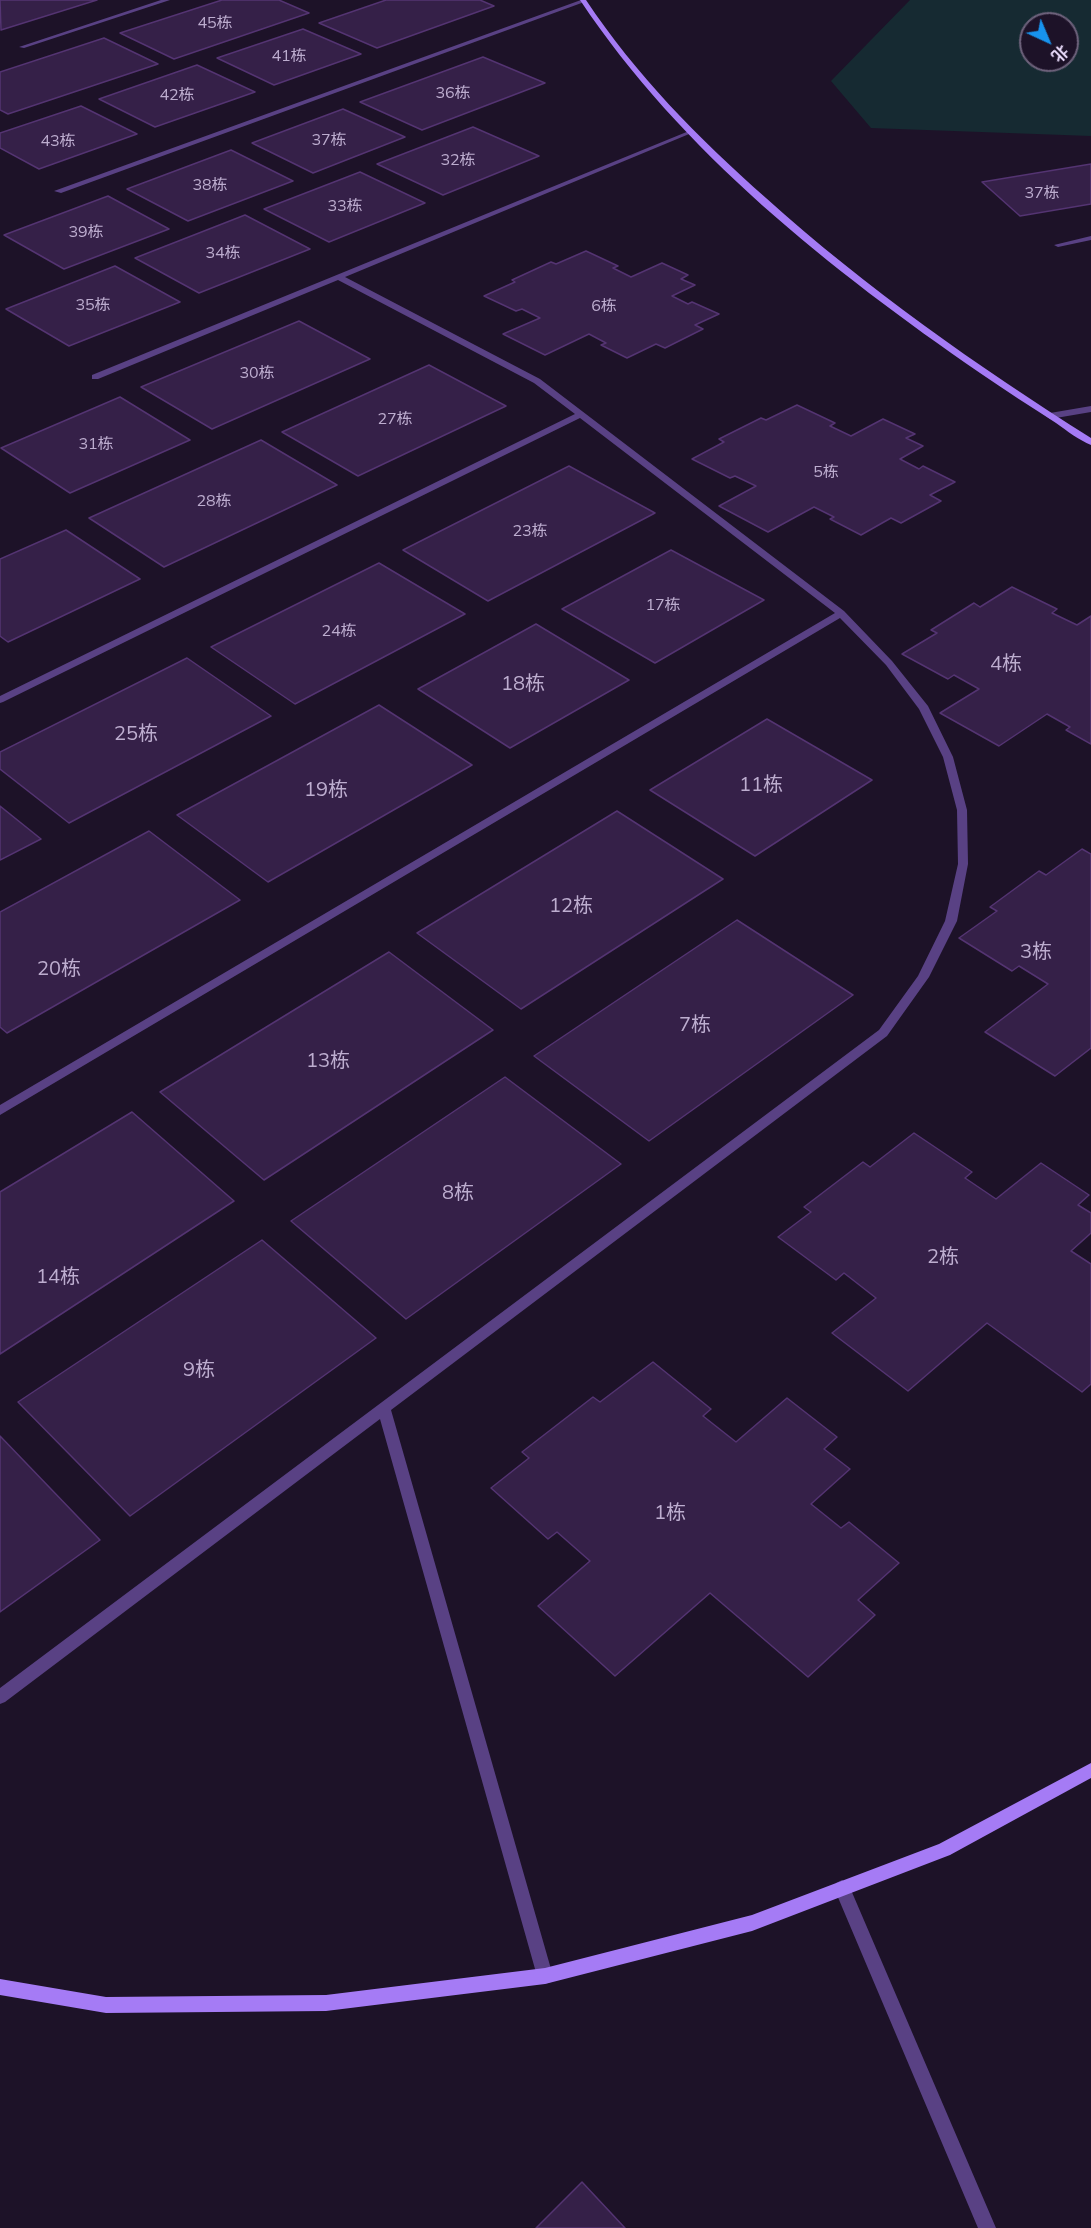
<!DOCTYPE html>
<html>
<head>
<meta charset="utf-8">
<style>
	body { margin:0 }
	#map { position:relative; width:1091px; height:2228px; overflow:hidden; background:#1d1228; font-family:Mulish,"Noto Sans SC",sans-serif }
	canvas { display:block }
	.north { position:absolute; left:1019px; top:12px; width:60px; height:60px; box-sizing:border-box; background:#1d1228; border:2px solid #6f637d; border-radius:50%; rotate:136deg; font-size:16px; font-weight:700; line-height:24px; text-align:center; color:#eadcfc }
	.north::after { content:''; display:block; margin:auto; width:21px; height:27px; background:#1793ee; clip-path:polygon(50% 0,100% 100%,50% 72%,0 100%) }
</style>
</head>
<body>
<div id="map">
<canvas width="1091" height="2228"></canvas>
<div class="north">北</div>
</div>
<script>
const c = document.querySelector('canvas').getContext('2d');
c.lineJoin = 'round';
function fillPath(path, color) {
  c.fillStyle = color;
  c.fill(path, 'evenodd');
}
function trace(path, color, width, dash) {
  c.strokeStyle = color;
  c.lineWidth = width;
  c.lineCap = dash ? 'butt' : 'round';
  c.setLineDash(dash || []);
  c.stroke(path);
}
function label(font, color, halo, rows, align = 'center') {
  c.font = font + ' Mulish,"Noto Sans SC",sans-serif';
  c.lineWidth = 5;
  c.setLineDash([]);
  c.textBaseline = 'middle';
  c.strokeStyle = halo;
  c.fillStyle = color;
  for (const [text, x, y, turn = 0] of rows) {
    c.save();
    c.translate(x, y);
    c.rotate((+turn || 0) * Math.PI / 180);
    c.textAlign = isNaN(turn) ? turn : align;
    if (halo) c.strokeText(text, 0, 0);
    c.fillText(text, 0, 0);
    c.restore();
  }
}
fillPath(new Path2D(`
	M910 0H1091V136L871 128 831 81ZM1031 24H1067V60H1031Z`), '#162a32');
const building = new Path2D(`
	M0 0H97L1 30Z
	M222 0H279L309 13 174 59 120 33Z
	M386 0H480L494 6 377 48 319 23Z
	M303 29 361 54 274 85 217 58Z
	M104 38 158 64 8 114 0 110V72Z
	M483 57 545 83 422 130 360 102Z
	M197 65 255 92 155 127 99 99Z
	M81 106 137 134 39 169 0 148V133Z
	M343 109 405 137 313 173 252 143Z
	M473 127 539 156 443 195 377 164Z
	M231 150 293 181 188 221 127 189Z
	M1091 164V204L1020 216 982 182Z
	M360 172 425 203 329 242 264 209Z
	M108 196 169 229 64 269 4 235Z
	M245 215 310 249 199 293 135 258Z
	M586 251 618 266 613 268 631 277 662 263 688 275 681 279 695 285 672 296 688 304 692 302 719 314 695 325 703 329 665 348 656 344 627 358 601 345 606 343 589 334 545 355 503 334 540 318 522 309 516 311 484 296 515 282 512 280 551 262 556 264Z
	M115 266 180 302 69 346 6 309Z
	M299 321 370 359 212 429 141 387Z
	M429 365 506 406 358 476 282 432Z
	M120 397 190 440 70 493 1 448Z
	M797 405 835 423 830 426 851 436 883 419 915 434 906 438 923 446 900 459 919 469 923 466 955 482 930 495 941 501 901 523 891 518 861 535 830 519 834 517 814 507 768 532 719 506 756 486 735 476 730 478 692 459 724 442 719 439 761 418 766 420Z
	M261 440 337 485 164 567 89 518Z
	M569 466 655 513 488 601 403 550Z
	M66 530 140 579 8 642 0 636V559Z
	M671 550 764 600 655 663 562 609Z
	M379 563 465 614 295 704 211 647Z
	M1012 587 1057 609 1052 613 1077 625 1091 616V744L1066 730 1070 727 1047 714 999 746 940 713 979 689 954 675 948 679 902 654 937 633 931 630 974 603 980 607Z
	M536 624 629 680 510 748 418 689Z
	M187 658 271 716 69 823 0 769V752Z
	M379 705 472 765 268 882 177 815Z
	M767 719 872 780 755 856 650 790Z
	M0 806 41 839 0 860Z
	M617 811 723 879 521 1009 417 933Z
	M149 831 240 900 7 1033 0 1027V912Z
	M1082 849 1091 854V1048L1055 1076 985 1032 1048 984 1019 966 1012 971 959 938 997 911 990 907 1039 871 1046 875Z
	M737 920 853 995 649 1141 534 1056Z
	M389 952 493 1030 264 1180 160 1092Z
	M505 1077 621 1164 406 1319 291 1221Z
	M132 1112 234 1201 0 1354V1192Z
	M914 1133 972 1172 965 1178 996 1199 1041 1163 1089 1195 1078 1205 1091 1213V1233L1071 1251 1091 1264V1384L1082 1392 987 1323 908 1391 832 1333 876 1298 844 1273 836 1280 778 1237 811 1212 804 1207 863 1162 870 1167Z
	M262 1240 376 1338 130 1516 18 1402Z
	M653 1362 711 1409 703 1416 736 1442 787 1398 837 1437 824 1449 850 1469 811 1504 841 1528 849 1522 899 1563 858 1600 875 1615 808 1677 710 1593 615 1676 538 1606 590 1561 557 1532 548 1539 491 1488 529 1458 522 1452 593 1397 600 1402Z
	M0 1436 100 1540 0 1612Z
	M582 2182 625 2228H536Z`);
fillPath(building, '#352048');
trace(building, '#543472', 1.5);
fillPath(new Path2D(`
	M161 0H170L24 48 19 47Z
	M581 0 587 1 61 193 54 191Z
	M689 131 694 132 345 277 540 379 844 611 892 661 928 706 953 757 967 810 968 864 957 921 929 977 887 1036 391 1410 553 1976 551 1982 545 1984 539 1982 537 1976 380 1419 5 1702 0 1704V1688L879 1030 918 976 945 921 958 864 957 810 943 757 919 709 886 665 840 618 0 1115V1105L835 613 580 418 3 702 0 703V696L575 414 534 383 338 280 98 379H92V375Z
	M1091 236V240L1058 247 1054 245Z
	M1091 406V412L1050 419 1046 416 1050 413Z
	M842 1880 848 1883 996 2228H978L834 1888 836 1883Z`), '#594184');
fillPath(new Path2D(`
	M580 0H586C636 75 698 138 766 198 866 288 977 366 1091 438V445C1079 440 1067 431 1056 423 1031 407 1005 390 980 373 831 270 681 152 580 0Z
	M1091 1763V1778L950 1855 752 1931 545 1984 326 2011 106 2013 0 1995V1979L106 1997 326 1995 545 1968 752 1915 939 1844Z`), '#a57bf5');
label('16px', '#bdadcf', null, [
	["45栋",215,23],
	["41栋",289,56],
	["36栋",453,93],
	["42栋",177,95],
	["37栋",329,140],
	["43栋",58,141],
	["32栋",458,160],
	["38栋",210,185],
	["37栋",1042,193],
	["33栋",345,206],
	["39栋",86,232],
	["34栋",223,253],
	["35栋",93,305],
	["6栋",604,306],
	["30栋",257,373],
	["27栋",395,419],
	["31栋",96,444],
	["5栋",826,472],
	["28栋",214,501],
	["23栋",530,531],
	["17栋",663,605],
	["24栋",339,631]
]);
label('20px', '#bdadcf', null, [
	["4栋",1006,664],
	["18栋",523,684],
	["25栋",136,734],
	["11栋",761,785],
	["19栋",326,790],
	["12栋",571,906],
	["3栋",1036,952],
	["20栋",59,969],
	["7栋",695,1025],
	["13栋",328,1061],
	["8栋",458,1193],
	["2栋",943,1257],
	["14栋",58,1277],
	["9栋",199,1370],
	["1栋",670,1513]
]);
</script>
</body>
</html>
